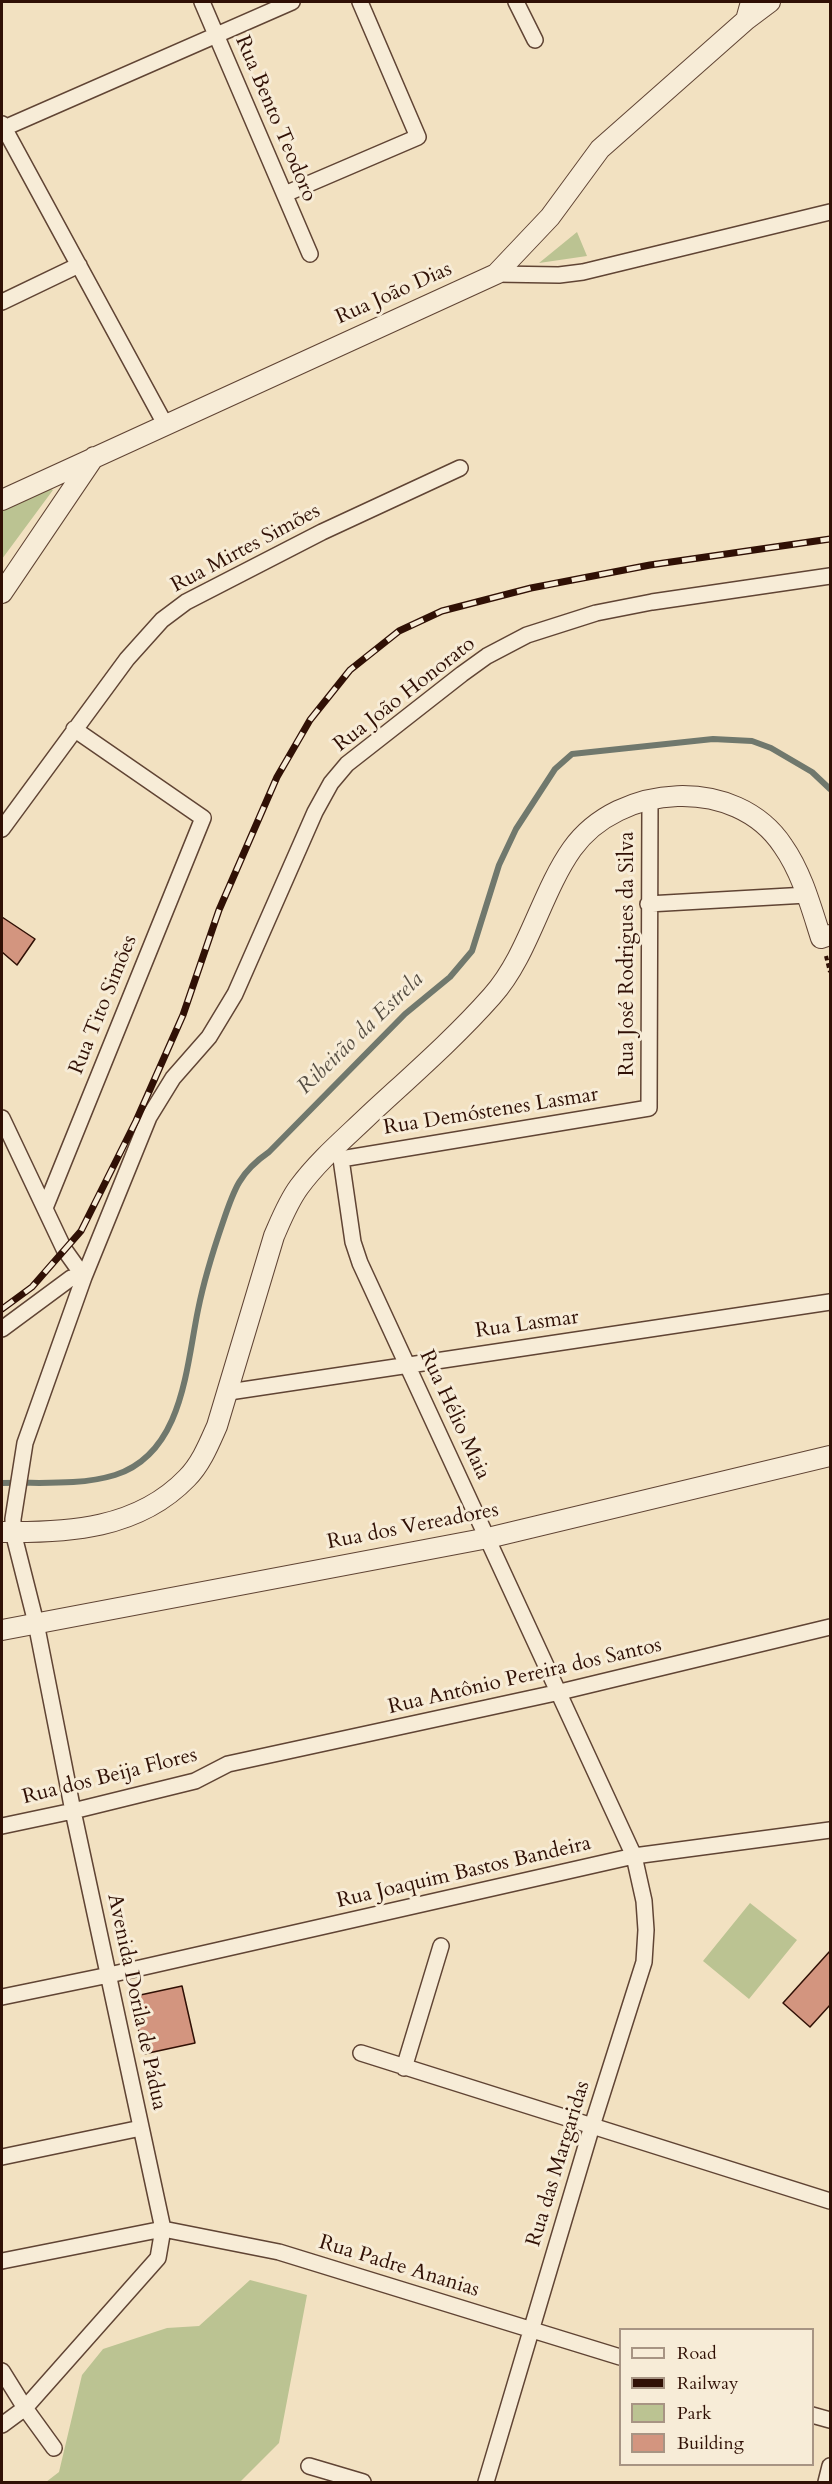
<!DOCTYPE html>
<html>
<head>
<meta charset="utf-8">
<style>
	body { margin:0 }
	#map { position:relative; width:832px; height:2484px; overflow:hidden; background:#f2e1c1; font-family:Cardo,serif }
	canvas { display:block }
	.frame { position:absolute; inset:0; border:3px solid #301005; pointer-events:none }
	.legend { position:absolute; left:619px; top:2328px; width:195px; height:138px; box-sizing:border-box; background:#f7ecd7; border:2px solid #a79483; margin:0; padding:8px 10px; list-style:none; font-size:18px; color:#301005 }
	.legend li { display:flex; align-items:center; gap:12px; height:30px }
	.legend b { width:30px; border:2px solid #a79483 }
</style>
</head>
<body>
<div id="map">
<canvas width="832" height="2484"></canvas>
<div class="frame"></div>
<ul class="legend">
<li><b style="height:8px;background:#f7ecd7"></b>Road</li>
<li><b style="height:8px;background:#301005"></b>Railway</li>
<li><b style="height:16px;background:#bbc392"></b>Park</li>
<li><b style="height:16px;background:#d3957f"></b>Building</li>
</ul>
</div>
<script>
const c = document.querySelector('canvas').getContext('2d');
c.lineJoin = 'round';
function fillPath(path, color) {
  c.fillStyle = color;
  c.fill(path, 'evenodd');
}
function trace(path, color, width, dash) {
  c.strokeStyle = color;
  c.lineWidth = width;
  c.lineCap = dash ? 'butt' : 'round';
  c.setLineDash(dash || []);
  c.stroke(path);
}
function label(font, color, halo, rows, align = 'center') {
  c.font = font + ' Cardo,serif';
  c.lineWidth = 6;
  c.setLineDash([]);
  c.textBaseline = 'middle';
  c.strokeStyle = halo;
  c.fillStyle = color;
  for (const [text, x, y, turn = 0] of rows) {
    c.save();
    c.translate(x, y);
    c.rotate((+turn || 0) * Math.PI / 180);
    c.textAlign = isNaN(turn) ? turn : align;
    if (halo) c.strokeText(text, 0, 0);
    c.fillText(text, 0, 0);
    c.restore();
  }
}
fillPath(new Path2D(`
	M577 232 587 256 539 263Z
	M43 485 53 490 2 559V506Z
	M750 1903 797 1940 749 1999 703 1961Z
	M250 2280 307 2295 279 2443 240 2482H46L59 2472 82 2375 103 2349 167 2328 199 2326Z`), '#bbc392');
trace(new Path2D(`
	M2 1483C39 1482 79 1486 115 1475 183 1453 186 1368 198 1310 204 1280 213 1251 223 1222 234 1189 240 1172 269 1152L405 1014 450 977 472 951 499 865 516 829 555 769 572 754 713 739 752 741 771 748 812 772 830 789`), '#70786d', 6);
const building = new Path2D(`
	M2 917 35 939 17 965 2 952Z
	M830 1951V2005L810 2027 783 2003Z
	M182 1986 195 2043 144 2054 131 1997Z`);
fillPath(building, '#d3957f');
trace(building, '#301005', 1.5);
const minor = new Path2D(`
	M202 2 310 254
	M516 2 535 40
	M2 124 165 424
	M2 129 292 2
	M285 194 418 137 360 2
	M496 274 559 275 583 272 830 212
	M2 302 79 265
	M2 829 127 659 162 620 186 602 322 532 460 468
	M648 904 807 895
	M2 1118 64 1249 84 1277
	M334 1148 341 1159 353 1242 360 1263 634 1856 644 1901 646 1930 644 1962 592 2126 486 2482
	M341 1159 649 1108 650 800
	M45 1208 203 818 74 729
	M2 1329 71 1278 84 1277
	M229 1392 830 1302
	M2 1826 73 1811 195 1781 228 1764 560 1692 830 1627
	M2 1997 109 1975 634 1856 830 1830
	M361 2053 830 2201
	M404 2068 441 1946
	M2 2157 141 2128
	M2 2261 163 2229 279 2252 620 2357
	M2 2371 25 2408 54 2448
	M812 2415 830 2420
	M2 2425 25 2408 158 2258 163 2229 73 1811 36 1623 13 1532V1519L25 1443 84 1277 149 1117 173 1078 209 1037 235 994 315 812 331 783 347 764 462 674 487 656 527 635 596 613 652 602 830 576
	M309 2466 363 2482
	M826 2482 830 2466`);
const tertiary = new Path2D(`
	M746 20 770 2
	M2 500 496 274 550 217 600 149 746 20 751 2
	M2 593 94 457
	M2 1532C68 1533 138 1529 187 1478 201 1464 209 1444 217 1426L274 1236C281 1220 288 1202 299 1187 318 1161 344 1139 368 1116 410 1077 454 1039 492 996 528 956 541 893 572 849 619 783 736 775 783 846 802 873 811 907 821 938L830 935
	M2 1630 488 1538 830 1456`);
trace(minor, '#604434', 18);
trace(tertiary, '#604434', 22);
trace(new Path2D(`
	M826 956 830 972`), '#301005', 4, [4.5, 3]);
trace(minor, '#f7ecd7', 15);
trace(tertiary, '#f7ecd7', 20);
const rail = new Path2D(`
	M2 1309 32 1287 81 1231 136 1121 183 1015 219 910 277 777 310 720 350 670 399 631 442 611 531 588 650 565 830 539`);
trace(rail, '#301005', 7);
trace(rail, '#f7ecd7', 4.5, [14]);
label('21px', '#301005', '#f7ecd7', [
	["Rua Bento Teodoro",275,119,67],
	["Rua João Dias",394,294,-24],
	["Rua Mirtes Simões",246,549,-28],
	["Rua João Honorato",405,695,-38],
	["Rua José Rodrigues da Silva",628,954,-90],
	["Rua Tito Simões",104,1005,-68],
	["Rua Demóstenes Lasmar",491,1112,-9],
	["Rua Lasmar",527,1325,-8],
	["Rua Hélio Maia",454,1415,65],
	["Rua dos Vereadores",413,1527,-11],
	["Rua Antônio Pereira dos Santos",525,1677,-13],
	["Rua dos Beija Flores",110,1777,-14],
	["Rua Joaquim Bastos Bandeira",464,1873,-13],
	["Avenida Dorila de Pádua",136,2002,78],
	["Rua das Margaridas",559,2164,-73],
	["Rua Padre Ananias",399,2267,17]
]);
label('italic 22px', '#554d42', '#f7ecd7', [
	["Ribeirão da Estrela",361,1034,-44]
]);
</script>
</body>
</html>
